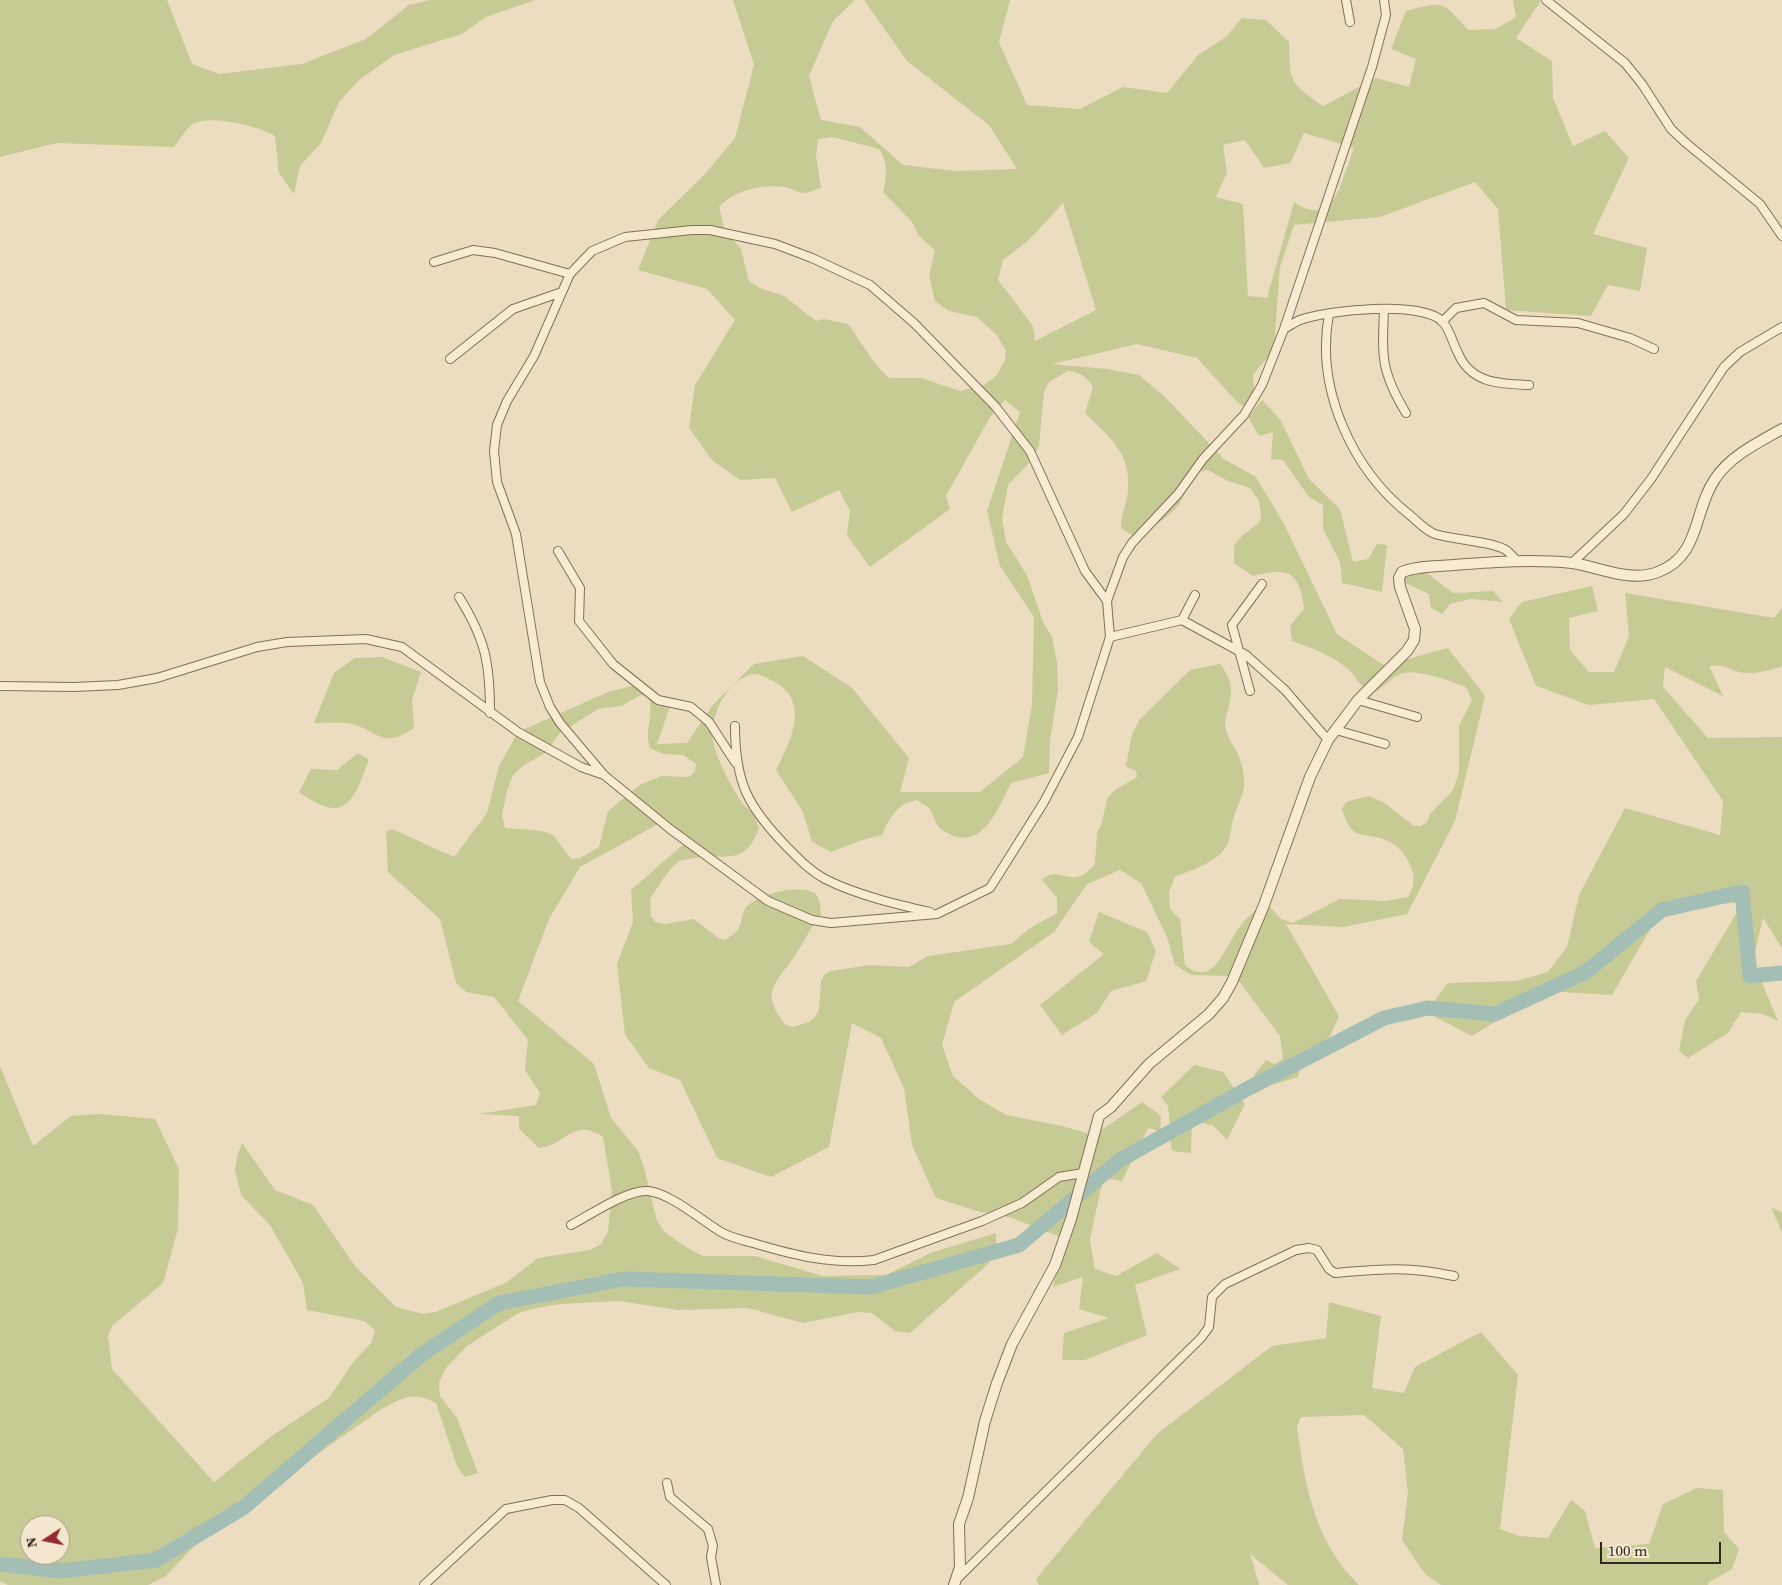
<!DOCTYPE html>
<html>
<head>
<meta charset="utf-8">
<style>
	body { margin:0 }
	#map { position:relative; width:1782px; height:1585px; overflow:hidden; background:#ecddc0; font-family:"Source Serif 4",serif }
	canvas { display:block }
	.north { position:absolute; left:20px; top:1515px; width:50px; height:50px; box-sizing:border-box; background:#f4e7cf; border:1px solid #a79a87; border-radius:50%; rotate:259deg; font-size:14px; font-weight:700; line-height:20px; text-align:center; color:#34271c }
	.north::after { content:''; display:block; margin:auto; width:18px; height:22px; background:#922a30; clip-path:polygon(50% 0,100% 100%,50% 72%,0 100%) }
	.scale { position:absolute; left:1600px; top:1542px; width:121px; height:22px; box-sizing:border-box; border:2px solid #34271c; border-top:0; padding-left:6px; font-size:15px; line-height:18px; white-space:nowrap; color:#34271c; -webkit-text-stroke:4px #f4e7cf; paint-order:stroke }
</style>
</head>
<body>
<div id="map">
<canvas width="1782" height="1585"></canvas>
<div class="north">N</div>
<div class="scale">100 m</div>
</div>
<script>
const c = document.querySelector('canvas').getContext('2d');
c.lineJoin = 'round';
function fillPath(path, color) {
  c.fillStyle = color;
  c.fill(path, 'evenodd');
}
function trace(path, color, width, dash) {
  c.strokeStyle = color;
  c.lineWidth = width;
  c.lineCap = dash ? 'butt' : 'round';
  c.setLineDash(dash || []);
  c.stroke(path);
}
fillPath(new Path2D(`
	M0 0H167L192 64 219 74 302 64 366 39 409 5 430 0H535L486 17 462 34 394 55 359 80 339 102 321 143 300 166 294 194 279 173 275 136C260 126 211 115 195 123 187 126 180 140 174 147L57 143 0 157Z
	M733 0H855L833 21 809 76 821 120 860 127 903 165 955 171 1017 169 989 125 907 61 864 0H1010L999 42 1027 105 1080 109 1123 87 1167 93 1198 55 1226 37 1242 18 1266 20 1289 42C1290 83 1289 82 1323 106L1376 78 1409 87 1416 59 1391 49 1406 11C1443 1 1443 1 1468 30L1496 29 1516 17 1513 0H1541L1516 38 1552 61 1553 98 1573 146 1605 131 1629 158 1593 234 1647 248 1640 291 1608 285 1591 316 1506 310 1498 209 1475 182 1380 217 1294 225 1280 267 1274 349 1253 375 1254 390 1246 407 1238 403 1197 358 1137 344 1052 364 1107 369 1139 375 1164 396 1224 459 1256 477 1284 524 1337 634 1388 668 1404 660 1448 648 1485 696 1455 821 1407 914 1344 927 1286 924 1339 1016 1326 1045 1303 1053 1298 1077 1257 1089 1254 1075 1266 1060 1275 1064 1283 1059 1280 1036 1235 976 1192 975 1175 965 1167 937 1141 883 1120 870 1087 884 1054 932 954 1002 942 1045 953 1076 979 1099 1006 1115 1062 1126 1094 1135 1142 1102 1161 1116 1160 1131 1148 1128 1122 1181 1103 1178 1090 1240 1095 1269 1116 1276 1157 1253 1180 1269 1135 1285 1147 1335 1085 1360H1062L1064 1333 1109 1318 1079 1309 1083 1277 1053 1287 1063 1238 1012 1218 977 1211 936 1198 912 1145 904 1088 881 1038 852 1023 829 1147 771 1177 717 1158 680 1080 649 1068 625 1035 617 964 633 922 631 890 687 841 662 822 580 867 549 919 518 1001 594 1064 611 1118 638 1151 643 1164 657 1221 666 1233 691 1250 703 1256H755L823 1276 886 1275 933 1252 996 1233V1250L988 1264 910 1333 895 1331 872 1313 858 1312 803 1323 748 1308 678 1310 619 1301 561 1304 531 1309 517 1314 467 1346 446 1368 439 1382 440 1396 457 1418 478 1473 465 1477 457 1466 436 1403C412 1391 405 1397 383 1408L209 1530 166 1576 148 1585H8L0 1581V1066L33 1146 71 1116 100 1114 155 1119 179 1169 178 1229 163 1283 112 1326 108 1336 112 1369 214 1482 273 1435 329 1398 353 1362 371 1343 375 1330 364 1321 307 1310 303 1283 270 1225 241 1195 235 1171 237 1156 242 1143 275 1190 313 1205 355 1266 396 1307 423 1314 436 1312 507 1282 538 1258 590 1250 601 1244 608 1232 612 1191 603 1137C573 1117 567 1145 539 1148L519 1129V1116L479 1114 536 1105 540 1093 525 1070 528 1040 494 997 466 992 456 983 440 919 388 872 386 832 392 829 454 857 487 813 499 766 518 732 608 692 644 683 671 704 657 744 687 743 712 706 754 664 803 656 852 688 909 758 900 792H980L1023 757 1032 705 1034 617 1000 566 987 511 1020 412 1005 400 989 419 946 496 950 509 870 567 847 535 850 511 839 490 792 512 775 478 740 480 713 461 689 428 695 385 735 320 707 289 638 270 658 220 705 174 735 138 754 65ZM1304 133 1354 148 1339 190 1328 209C1313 212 1305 210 1294 202L1267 298 1248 296 1243 204 1216 197 1227 173 1223 145 1245 140 1264 168 1290 163ZM833 137 879 149C888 162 887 177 883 192L912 222 919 236 935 250 929 275 935 301 949 311 977 317 997 335 1006 351 1005 360 997 375 984 385 960 391 921 378H889L877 366 848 324 824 319 816 321 784 296 762 289 749 281 741 249 725 231 719 207C734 190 762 184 784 187 791 188 799 193 806 193 811 192 817 189 821 188L816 155 818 139ZM1063 203 1096 310 1035 341 1033 326 998 280 1003 260 1030 239ZM1068 371C1079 371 1087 377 1093 387L1085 413C1109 437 1131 452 1128 490 1127 504 1121 512 1121 528L1136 538C1150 528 1168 519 1179 504 1186 495 1186 482 1194 472L1208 470 1228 481 1250 488 1259 501 1261 516 1259 523 1243 535 1234 545V563L1253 576C1288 567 1300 571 1304 609L1290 626 1292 641C1311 648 1335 656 1350 671 1358 679 1361 688 1372 693 1383 689 1390 678 1401 674 1417 668 1450 681 1466 687L1472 700 1459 726V772L1453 790 1430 814 1427 822 1421 826H1414L1383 802 1369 796 1346 802 1342 809C1345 818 1347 826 1355 832 1359 835 1366 835 1370 836 1391 839 1403 848 1411 867 1415 878 1414 888 1408 897L1386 901 1340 899 1293 923 1281 919 1266 903 1262 904C1254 912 1244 920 1238 929 1224 949 1213 989 1185 965L1180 919 1170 909 1169 892 1175 877C1192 870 1221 861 1228 843 1232 833 1231 822 1235 813 1243 793 1247 788 1242 766 1239 750 1226 740 1225 724 1225 719 1227 714 1228 709 1234 690 1232 680 1220 664L1190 670 1140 719 1132 734 1126 766 1136 771 1137 777 1115 790 1107 799 1101 826 1097 832 1095 864C1091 868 1087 873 1083 875 1067 883 1055 866 1042 880L1057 898V913L1030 928 1011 944 928 956 909 967 869 965 832 971 825 974 821 981 819 1010 815 1017 809 1022 793 1027 786 1025C758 991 777 983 796 954 805 940 811 927 821 914 820 907 821 897 814 893 799 884 756 894 745 909 741 915 742 925 737 931 735 934 729 937 725 940L718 938 694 919 665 924 655 922 651 916 650 899C656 890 669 868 678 862 680 860 686 860 689 859 721 851 744 870 759 828 757 824 756 818 753 814 750 809 743 806 740 800 730 783 717 761 713 741 709 717 726 683 749 675 757 672 764 677 771 680 812 699 791 741 776 770L803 812 812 842 831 852 862 840 882 835C890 817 897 803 917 800 921 803 927 806 930 809 934 815 935 825 941 829 980 857 997 811 1011 783L1049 773 1050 741 1058 690 1057 662 1052 637 1043 622 1027 575 1006 542 1002 518 1008 485 1030 462 1039 446 1044 392 1049 382ZM641 695 649 697C654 718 644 728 650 748L664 754 683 755 696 764 695 771 689 777 661 776 640 785 608 811 599 847 580 858 573 859C564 853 562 845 555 837 548 829 517 829 505 828L502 815 507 791 513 775 524 765 544 754 560 733 598 709 621 706ZM30 1525H60V1555H30Z
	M1262 400 1280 419 1309 479 1340 509 1353 562 1368 559 1377 544 1387 545 1382 592 1342 583 1340 562 1323 529V505L1309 497 1283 460 1271 459 1273 432 1259 436 1248 417Z
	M1423 570 1453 593 1493 591 1503 602 1471 599 1450 604 1442 614 1431 608 1429 594 1403 582 1404 573Z
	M1592 586 1598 611 1569 618 1570 650 1589 672H1614L1629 636 1625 593 1774 618 1782 608V666C1771 671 1750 675 1739 672 1724 668 1728 664 1709 666L1723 696 1665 667 1663 687 1708 738 1782 737V948L1763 918 1753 961 1778 1021 1763 1014 1741 1012 1728 1033 1688 1058 1679 1051 1685 1020 1699 999 1696 981 1743 902 1707 905 1666 902 1612 995 1545 991 1472 1036 1426 1012 1448 983 1516 981 1548 972 1567 947 1579 895 1625 808 1720 835 1723 801 1654 699 1589 705 1536 686 1509 619 1522 602Z
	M382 657 421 672 412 700 414 728C380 752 377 727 346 723 336 722 324 723 314 723L334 673 355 658Z
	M358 753 369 760C361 778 353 815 327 807 317 805 307 797 299 792L311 769 337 770Z
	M1099 912 1147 932 1156 951 1146 981 1111 991 1097 1013 1062 1035 1040 1005 1104 954 1089 942Z
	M1194 1065 1223 1072 1245 1104 1227 1140 1214 1126 1192 1120 1191 1153 1172 1151 1168 1106 1161 1097Z
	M1771 1207 1782 1213V1233Z
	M1329 1302 1381 1316 1372 1388 1404 1393 1415 1367 1481 1332 1518 1375 1500 1529 1519 1536 1548 1538 1571 1500 1585 1511 1595 1548 1649 1544 1663 1504 1697 1488 1723 1490 1724 1532 1739 1549 1732 1569 1708 1583V1585H1441L1425 1574 1402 1540 1408 1493 1403 1449 1364 1415 1301 1417 1297 1426C1305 1486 1314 1541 1359 1585H1288L1250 1554 1259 1585H1039L1036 1579 1157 1434 1272 1346 1326 1338Z`), '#c6ca94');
trace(new Path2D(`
	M0 1564 61 1571 156 1560 243 1508 421 1355 499 1303 624 1279 871 1287 1019 1245 1120 1160 1247 1089 1384 1018 1428 1008 1495 1014 1586 972 1662 910 1742 892 1750 976 1782 973`), '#a3beb5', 15);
const minor = new Path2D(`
	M1346 0 1350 22
	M1546 0 1625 63 1642 84 1671 129 1686 143 1760 204 1782 236
	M434 262 473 250 495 253 570 274
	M1384 310C1382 357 1381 372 1406 413
	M1329 314C1315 389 1352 470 1411 516 1418 522 1426 531 1435 534 1453 540 1492 541 1506 550 1510 553 1513 557 1517 561
	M1442 322 1456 308 1484 303 1516 320 1578 323 1630 338 1654 349
	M1284 329C1289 326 1295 322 1300 320 1327 310 1423 300 1443 322 1450 330 1453 344 1458 353 1471 384 1501 384 1529 385
	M450 359 513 309 562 292
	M558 551 580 588 579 621 613 664 658 700 691 707 709 722 735 762
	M1572 563 1624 514 1651 479 1724 367 1740 352 1782 327
	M459 597C486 640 490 664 490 713
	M1107 601 1085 571 1030 451 995 406 914 323 870 285 812 258 775 244 710 230H692L625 237 592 251 570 274 534 356 507 401 497 425 494 451 497 482 516 534 540 682 550 707 560 723 604 775 670 829 768 901 812 920 831 923 937 914 990 888 1044 802 1078 737 1110 637 1107 601 1123 557 1132 543 1178 494 1203 459 1244 415 1262 385 1284 329 1372 67 1386 15 1384 0
	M1182 620 1195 595
	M1110 637 1182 620 1246 655 1285 690 1328 740
	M0 686 74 687 118 685 157 678 257 647 287 642 366 639 402 647 518 732 581 767 604 775
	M1250 691 1232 625 1262 584
	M1358 700 1417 717
	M735 726C735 783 748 807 787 847 799 859 810 871 825 879 857 895 895 904 930 912
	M1336 730 1385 744
	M571 1225C590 1215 628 1189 648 1191 670 1193 701 1220 721 1232 731 1238 743 1240 753 1243 793 1255 832 1265 874 1260L982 1221 1022 1203 1059 1177 1083 1173
	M667 1483 670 1497 708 1529 713 1546 711 1557 716 1585
	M958 1578 1201 1338 1209 1327 1212 1297 1225 1284 1296 1250 1309 1248 1317 1250 1329 1269 1335 1273C1382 1269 1406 1266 1454 1276
	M424 1585 506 1509 552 1500H565L579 1508 666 1585`);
const tertiary = new Path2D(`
	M954 1585 960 1567 959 1524 968 1498 985 1421 997 1383 1012 1344 1055 1265 1071 1219 1099 1116 1111 1107 1149 1064 1209 1014 1223 998 1232 982 1264 905 1310 777 1328 740 1358 700 1407 651 1414 640 1415 629 1400 587 1399 578 1402 572C1418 566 1437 566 1454 565 1494 562 1532 559 1572 563 1600 567 1630 583 1658 572 1701 556 1693 511 1715 479 1730 456 1759 442 1782 429`);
trace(minor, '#846e58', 10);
trace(tertiary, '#846e58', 12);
trace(minor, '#f7ebd2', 8);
trace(tertiary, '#f7ebd2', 10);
</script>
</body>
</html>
